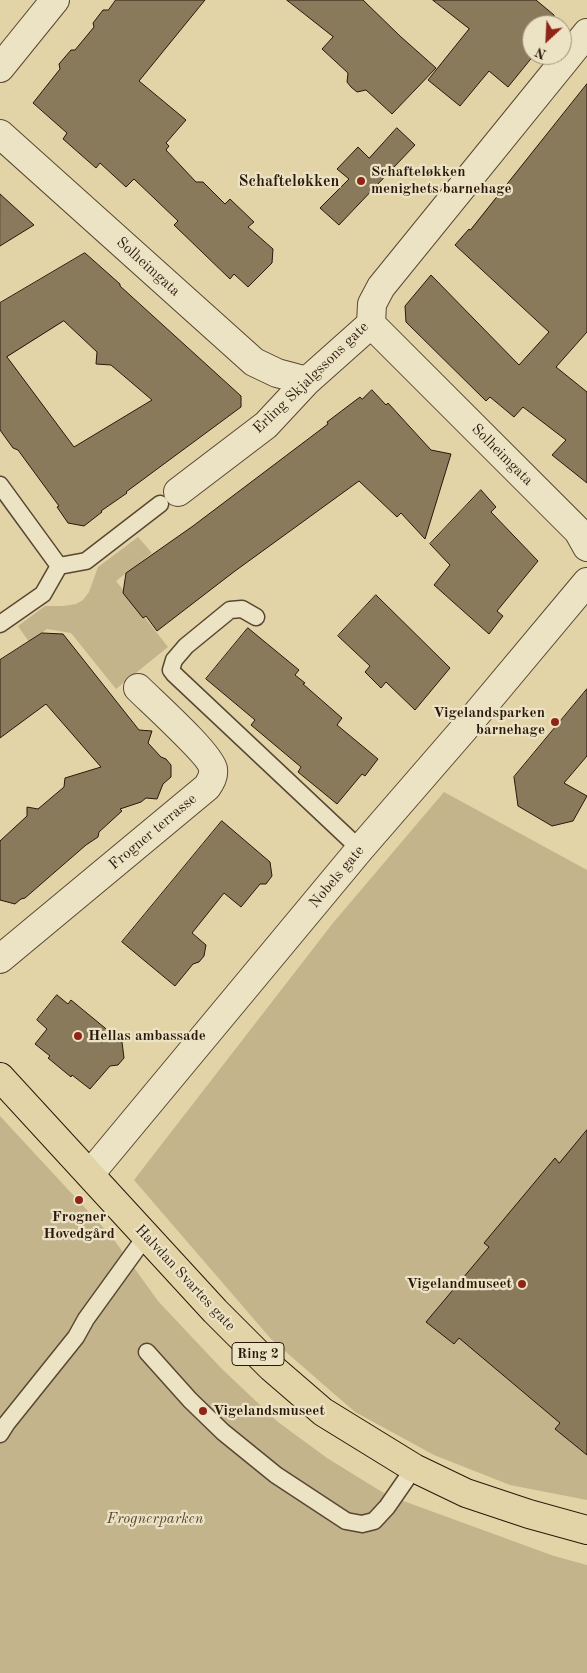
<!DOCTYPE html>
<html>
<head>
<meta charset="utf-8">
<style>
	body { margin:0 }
	#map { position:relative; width:587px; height:1673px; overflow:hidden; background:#e2d4a6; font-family:"Old Standard TT",serif }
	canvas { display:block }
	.north { position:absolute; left:522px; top:15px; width:50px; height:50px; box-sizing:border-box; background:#ece3c5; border:1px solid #9e927b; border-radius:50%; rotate:205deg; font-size:14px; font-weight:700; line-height:20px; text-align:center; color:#2a180b }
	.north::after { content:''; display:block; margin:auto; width:18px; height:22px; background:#8f2418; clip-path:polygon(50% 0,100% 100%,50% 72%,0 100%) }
</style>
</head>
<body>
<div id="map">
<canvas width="587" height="1673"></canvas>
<div class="north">N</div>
</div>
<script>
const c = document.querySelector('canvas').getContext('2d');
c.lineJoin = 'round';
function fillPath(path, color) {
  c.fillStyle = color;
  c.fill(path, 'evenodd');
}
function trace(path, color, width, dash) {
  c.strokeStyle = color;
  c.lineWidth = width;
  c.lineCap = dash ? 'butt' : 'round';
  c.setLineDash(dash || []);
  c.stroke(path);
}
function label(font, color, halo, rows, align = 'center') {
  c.font = font + ' "Old Standard TT",serif';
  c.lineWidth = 4.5;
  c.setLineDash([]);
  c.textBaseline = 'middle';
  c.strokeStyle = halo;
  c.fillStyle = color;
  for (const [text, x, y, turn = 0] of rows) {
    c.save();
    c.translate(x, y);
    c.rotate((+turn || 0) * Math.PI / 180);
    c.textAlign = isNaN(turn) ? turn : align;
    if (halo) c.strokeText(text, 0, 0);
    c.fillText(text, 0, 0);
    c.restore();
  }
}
fillPath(new Path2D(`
	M138 537 152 553 116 581 168 647 116 689 71 633 47 629 29 642 18 626 45 606H63L76 604 83 600 89 592 98 567Z
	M444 792 587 870V1500L510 1485 434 1455 355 1412 271 1339 134 1180 333 923Z
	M0 1116 112 1237 158 1301 221 1368 278 1422 327 1458 387 1495 554 1556 587 1565V1673H0Z`), '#c3b48c');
const building = new Path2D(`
	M116 0H205L139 81 186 120 166 143 169 146 166 150 196 182H203L225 204 230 199 254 222 248 227 273 249 272 263 248 287 234 274 230 279 174 225 178 221 134 179 126 187 100 163 96 168 63 139 67 133 33 103 60 69 59 64 71 50H75L94 27 93 23 103 10H108Z
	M287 0H363L400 36 436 68 392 114 366 90 357 92 351 87 347 82 348 73 322 49 333 37Z
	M433 0H536L554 15V25H532V55H534L508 87 489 71 460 106 428 80 469 29Z
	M587 84V332L556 367 587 392V483L552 455 566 440 523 407 514 417 490 397 486 401 406 322 405 306 431 275 519 365 549 332 455 245 469 229 470 230Z
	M397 128 415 145 339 225 320 208 349 179 337 169 358 147 369 158Z
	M0 194 34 225 0 246Z
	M85 253 120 284V286L241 396V407L126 492 127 493 101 511 102 512 84 526 68 523 57 507 59 506 18 450 13 448 0 430V303ZM64 321 97 352 96 364 111 365 152 400 74 447 7 357Z
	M372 390 386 405 388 403 431 450 451 454 425 539 401 513 397 517 359 481 235 571 157 631 146 616 143 618 123 593 126 573 193 526 328 424 327 422 360 397 362 399Z
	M481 490 496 507 491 512 538 561 497 611 503 616 489 634 434 585 450 565 430 544Z
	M376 595 450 668 415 710 386 682 381 688 365 672 370 666 338 636Z
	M248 628 299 670 295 675 305 683 303 684 342 718 337 725 378 759 365 776 362 774 337 804 298 772 301 767 251 725 255 720 206 679Z
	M42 633 63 634 139 730 152 731 148 743 161 757 166 759 171 765V777L163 784 157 799 146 798 141 802 120 809 122 811 99 832 98 837 86 845 25 898 21 899 15 904 0 900V841L27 816V807L38 809 64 787 65 778 101 767 46 704 0 738V660Z
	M587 689V756L564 783 587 796 573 821 552 826 518 806 514 777Z
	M222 821 270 862 272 876 266 884H260L241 907 224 893 192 933 206 945 204 956 199 962 193 964 175 986 122 942Z
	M57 995 68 1004 71 1000 122 1042 124 1058 118 1065 110 1066 90 1089 72 1075 71 1077 48 1058 50 1056 35 1044 47 1029 37 1020Z
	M587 1130V1455L555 1429 560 1423 459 1338 454 1344 426 1322 489 1247 484 1243 555 1158 559 1163Z`);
fillPath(building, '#8a7a5c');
trace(building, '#2a180b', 1);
const service = new Path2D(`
	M0 485 59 566
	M256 617 242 609 230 610 186 646 174 660 171 670 174 674 360 849
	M0 624 43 594 59 566 86 561 160 504
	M147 1352 190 1400 223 1432 276 1475 346 1521 362 1524 374 1521 387 1507 414 1468
	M0 1434 7 1423 76 1337 86 1319 146 1236`);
const minor = new Path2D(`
	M0 134 254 362 277 373 307 381
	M371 324 578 531 587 547
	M178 492 266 425 307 381 371 324 372 304 381 287 587 33
	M0 959 207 787C211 781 214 776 213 769 211 755 152 702 138 688
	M90 1174 360 849 464 729 587 582`);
const tertiary = new Path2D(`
	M0 68 55 0`);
const primary = new Path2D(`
	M0 1077 215 1311 272 1368 323 1412 414 1468 466 1493 529 1514 587 1530`);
trace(service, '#584732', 19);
trace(minor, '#584732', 30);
trace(tertiary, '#584732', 30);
trace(primary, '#2a180b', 30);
trace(service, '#ece3c5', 16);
trace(minor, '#ece3c5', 28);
trace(tertiary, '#ece3c5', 28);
trace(primary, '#e2d4a6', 28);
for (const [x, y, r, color] of [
	[361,181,5,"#8f2418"],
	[555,722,5,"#8f2418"],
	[78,1036,5,"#8f2418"],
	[79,1200,5,"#8f2418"],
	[522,1284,5,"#8f2418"],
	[203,1411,5,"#8f2418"]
]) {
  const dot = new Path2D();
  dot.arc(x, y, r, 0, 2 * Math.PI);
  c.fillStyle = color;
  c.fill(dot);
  trace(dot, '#ece3c5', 2);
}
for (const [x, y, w] of [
	[258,1354,52]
]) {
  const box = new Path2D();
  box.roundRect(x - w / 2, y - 11.5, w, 23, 4);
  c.fillStyle = '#ece3c5';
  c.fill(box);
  trace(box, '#2a180b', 1);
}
label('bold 14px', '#2a180b', null, [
	["Ring 2",258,1354]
]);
label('bold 15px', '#2a180b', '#ece3c5', [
	["Schafteløkken",371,172],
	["menighets barnehage",371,189],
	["Vigelandsparken",545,713,"right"],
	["barnehage",545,730,"right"],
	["Hellas ambassade",88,1036],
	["Frogner",79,1217,"center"],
	["Hovedgård",79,1234,"center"],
	["Vigelandmuseet",512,1284,"right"],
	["Vigelandsmuseet",213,1411]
], 'left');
label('15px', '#2a180b', '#ece3c5', [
	["Solheimgata",148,267,42],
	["Erling Skjalgssons gate",311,378,-44],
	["Solheimgata",502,455,45],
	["Frogner terrasse",153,832,-40],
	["Nobels gate",337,877,-50],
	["Halvdan Svartes gate",185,1278,47]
]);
label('italic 15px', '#584732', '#ece3c5', [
	["Frognerparken",155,1519]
]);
label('bold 16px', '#2a180b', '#ece3c5', [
	["Schafteløkken",289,182]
]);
</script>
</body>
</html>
